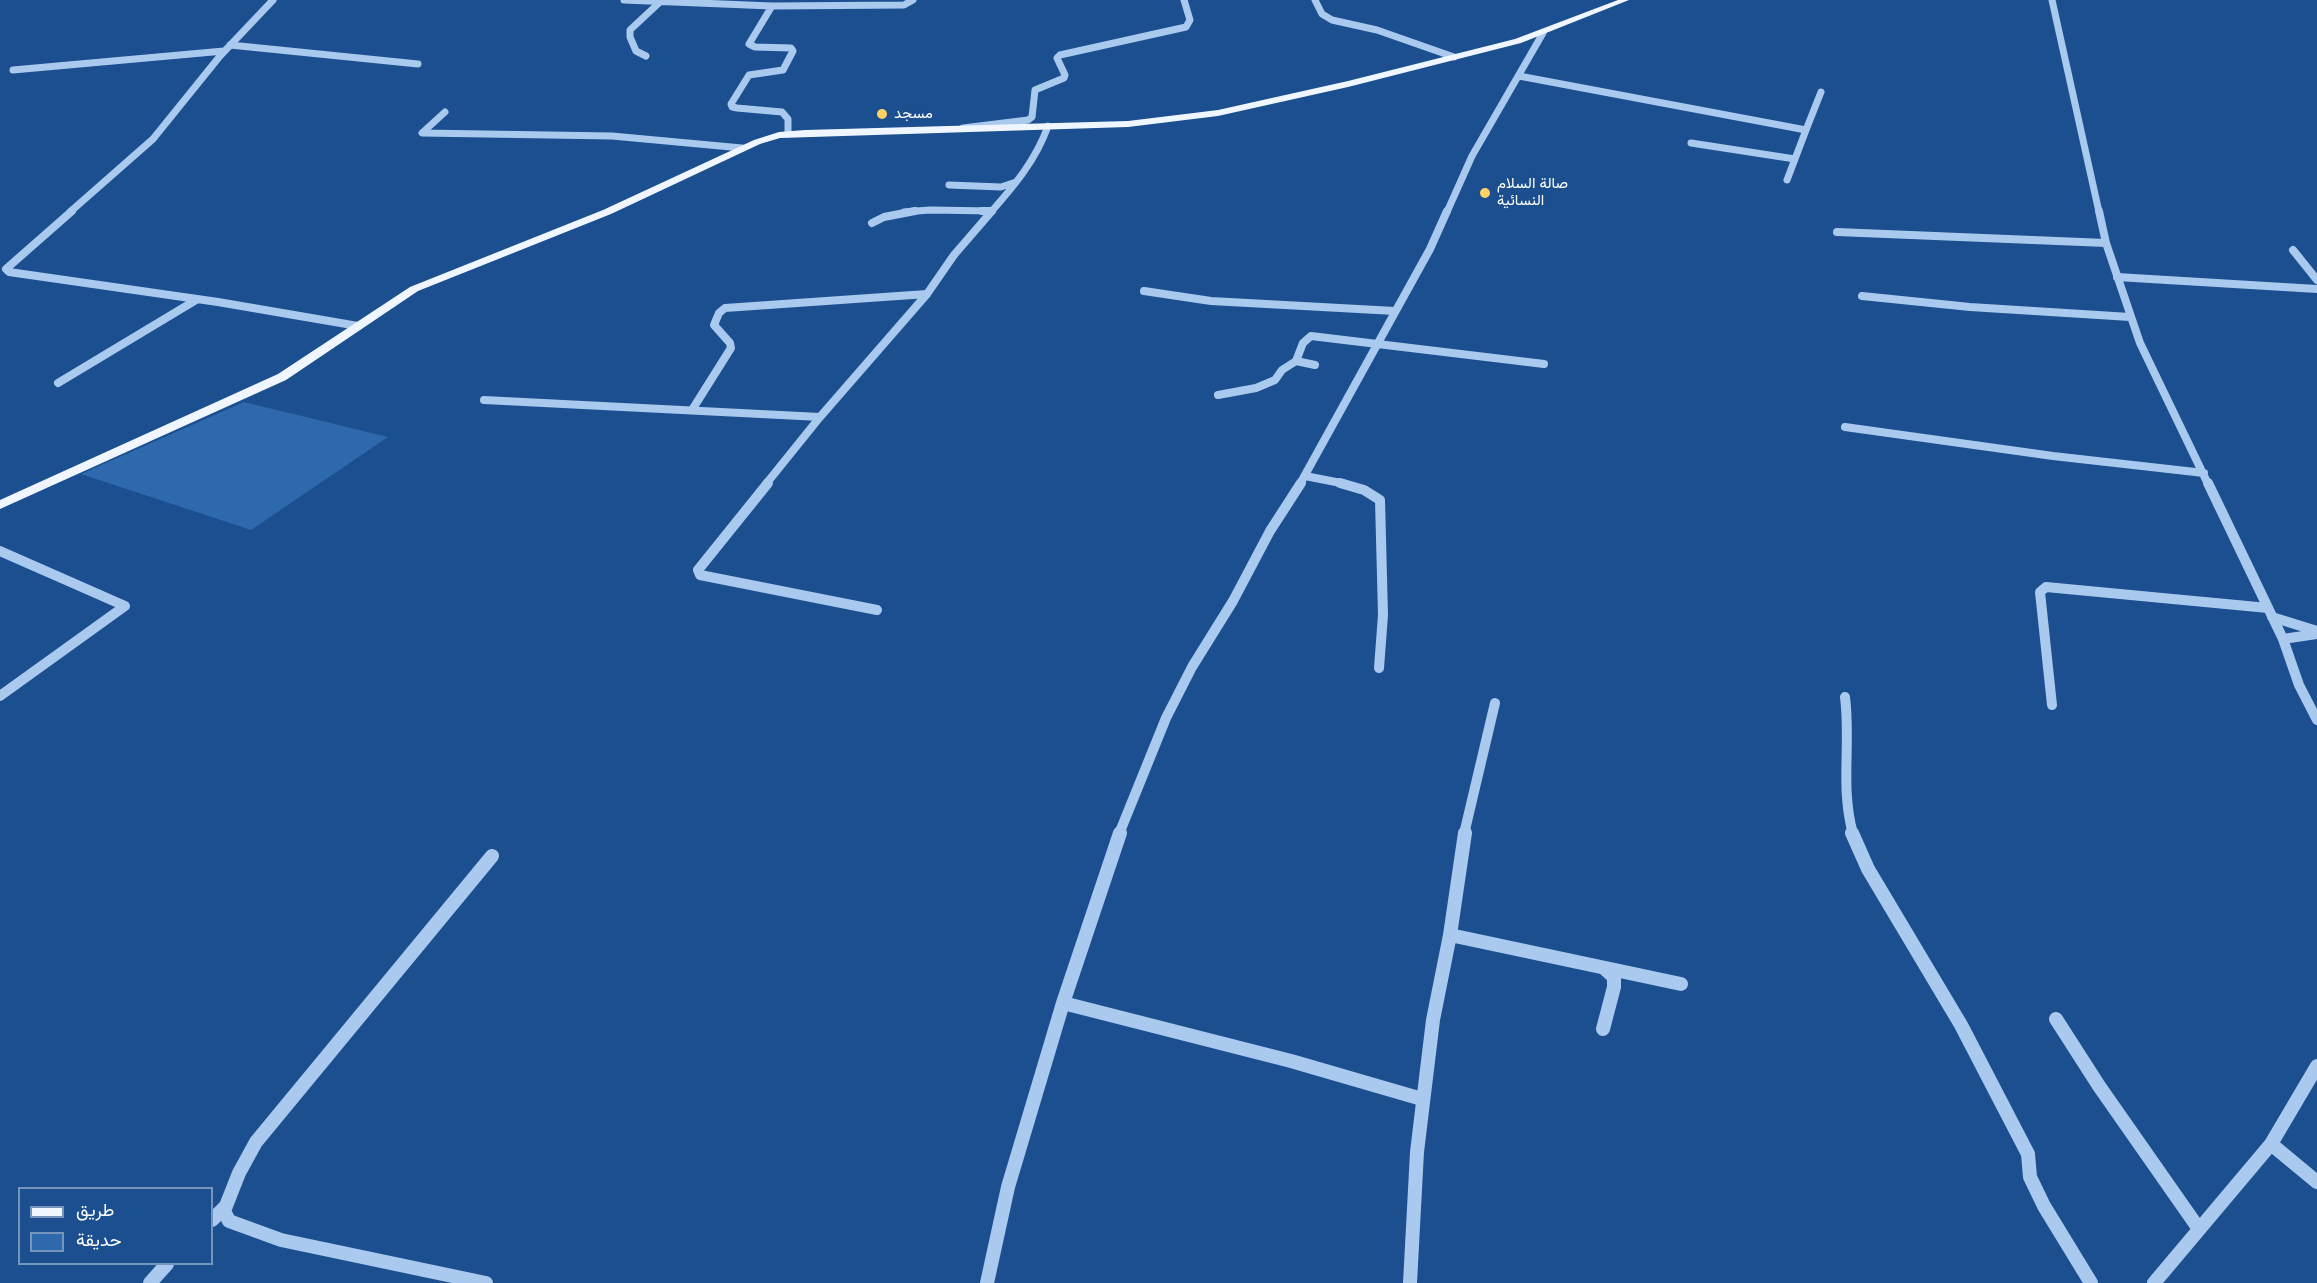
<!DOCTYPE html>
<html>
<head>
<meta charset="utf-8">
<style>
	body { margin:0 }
	#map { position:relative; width:2317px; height:1283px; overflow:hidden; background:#1b4f8f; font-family:"PT Sans",Vazirmatn,sans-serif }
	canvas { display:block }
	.legend { position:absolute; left:18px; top:1187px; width:195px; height:78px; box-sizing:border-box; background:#1b4f8f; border:2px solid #7695bc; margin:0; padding:8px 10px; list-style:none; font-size:18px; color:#fff }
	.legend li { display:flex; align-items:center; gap:12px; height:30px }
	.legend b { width:30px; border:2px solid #7695bc }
</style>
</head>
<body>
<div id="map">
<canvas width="2317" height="1283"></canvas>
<ul class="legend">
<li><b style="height:8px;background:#f0f6ff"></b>طريق</li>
<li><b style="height:16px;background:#2e69ad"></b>حديقة</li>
</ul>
</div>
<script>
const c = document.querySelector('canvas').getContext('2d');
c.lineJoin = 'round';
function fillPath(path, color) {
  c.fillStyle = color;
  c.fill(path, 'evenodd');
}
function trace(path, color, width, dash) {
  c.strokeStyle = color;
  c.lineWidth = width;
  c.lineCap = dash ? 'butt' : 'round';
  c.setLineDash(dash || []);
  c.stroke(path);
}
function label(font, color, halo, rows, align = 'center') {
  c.font = font + ' "PT Sans",Vazirmatn,sans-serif';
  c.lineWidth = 4.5;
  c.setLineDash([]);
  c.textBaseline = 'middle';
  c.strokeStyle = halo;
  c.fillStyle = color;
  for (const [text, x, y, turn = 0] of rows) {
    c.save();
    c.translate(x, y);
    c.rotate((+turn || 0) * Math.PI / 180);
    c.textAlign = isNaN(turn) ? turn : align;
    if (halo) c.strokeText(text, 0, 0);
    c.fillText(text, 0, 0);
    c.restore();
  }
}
fillPath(new Path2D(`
	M244 402 388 437 251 530 81 474Z`), '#2e69ad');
trace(new Path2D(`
	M624 0 772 6 904 5 913 0
	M1315 0 1322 14 1332 20 1377 30 1454 57
	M2052 0 2099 212
	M772 6 749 44 755 47 791 48 793 51 783 70 749 75 731 104 732 107 737 108 782 112 788 119V134
	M230 45 418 64
	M646 56 636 51 630 37V30L660 2
	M13 70 224 51
	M1519 76 1806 130 1821 92
	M445 112 422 133 612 136 742 148
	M963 128 1028 120 1032 117 1035 90 1064 78 1065 75 1057 58 1060 55 1186 27 1190 20 1184 0
	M1691 143 1795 159
	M1787 180 1806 130
	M949 185 1001 187 1016 182
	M70 212 153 139 220 56 273 0
	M904 212 930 210 992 211
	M991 212C1014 186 1036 160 1048 126
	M1447 212 1472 156 1543 33`), '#a9c9ee', 7);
trace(new Path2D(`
	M72 211 6 269 9 272 218 302 358 326
	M982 211H992
	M2099 211 2106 243 2140 343 2208 484
	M872 223 884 217 915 211
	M1837 232 2106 243
	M2293 250 2317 280
	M2117 277 2317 289
	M1144 291 1211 301 1395 311
	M1862 296 1970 307 2130 317
	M1315 365 1296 361 1303 343 1311 336 1544 364
	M58 383 196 300
	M1218 395 1256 388 1275 380 1282 370 1296 361
	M484 400 820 417
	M692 410 731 348 730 343 714 325 719 313 725 308 927 294
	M1845 427 2053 456 2204 473
	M1305 476 1346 484
	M766 484 820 417 927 294 954 255 992 211
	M1300 484 1430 249 1447 211`), '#a9c9ee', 8);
trace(new Path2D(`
	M768 483 698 570 700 575 877 610
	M1340 483 1364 490 1380 500 1383 615 1379 668
	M2208 483 2283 639 2299 685 2317 720
	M0 551 125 606 0 696
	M2272 617 2317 631
	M2283 639 2317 634
	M1845 697C1851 744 1840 787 1853 834
	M2052 705 2040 592 2046 587 2268 608
	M1119 834 1166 718 1192 667 1233 601 1270 531 1301 483
	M1464 834 1495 703`), '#a9c9ee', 10);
trace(new Path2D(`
	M1852 833 1868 869 1961 1025 2028 1154 2030 1177 2044 1206 2091 1283
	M1450 935 1681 984
	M1063 1003 1291 1061 1422 1099
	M2056 1019 2099 1086 2199 1229
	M1603 1029 1614 987V977L1604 968
	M2271 1144 2317 1182
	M212 1220 226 1206
	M150 1283 167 1264
	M486 1283 281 1240 229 1221 224 1211 239 1173 256 1142 492 856
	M987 1283 1008 1187 1063 1003 1120 833
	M1410 1283 1417 1152 1433 1020 1450 935 1465 833
	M2154 1283 2271 1144 2317 1066`), '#a9c9ee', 14);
fillPath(new Path2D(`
	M1618 0H1629L1521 43 1348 87 1218 116 1128 127 780 138 760 144 611 214 418 291 286 380 0 509V500L278 374 410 287 603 210 754 140 779 132 805 130 1128 121 1218 110 1348 81 1515 39Z`), '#f0f6ff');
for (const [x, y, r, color] of [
	[882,114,6,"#ffd166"],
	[1485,193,6,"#ffd166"]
]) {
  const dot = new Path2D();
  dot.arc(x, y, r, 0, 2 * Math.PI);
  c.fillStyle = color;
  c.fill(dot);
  trace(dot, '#1b4f8f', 2);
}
label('15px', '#fff', '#1b4f8f', [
	["مسجد",894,114],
	["صالة السلام",1497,184],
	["النسائية",1497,201]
], 'left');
</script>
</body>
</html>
